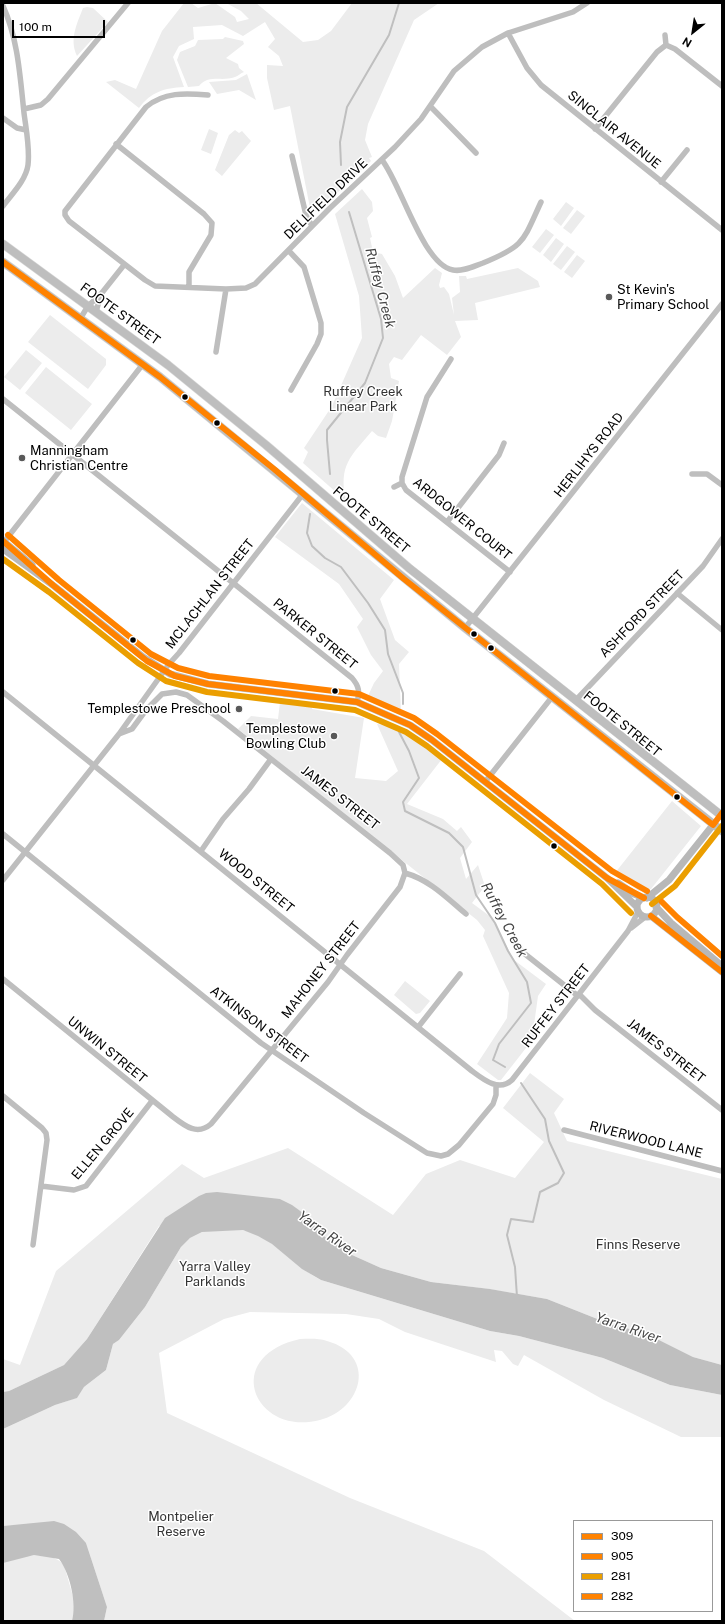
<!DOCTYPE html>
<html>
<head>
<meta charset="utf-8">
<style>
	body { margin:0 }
	#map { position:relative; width:725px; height:1624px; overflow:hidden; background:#fff; font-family:"Public Sans",sans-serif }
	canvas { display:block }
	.frame { position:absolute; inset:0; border:4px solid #000; pointer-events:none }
	.legend { position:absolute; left:573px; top:1520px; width:140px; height:92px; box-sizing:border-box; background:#fff; border:1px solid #999; margin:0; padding:5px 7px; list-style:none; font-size:12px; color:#000 }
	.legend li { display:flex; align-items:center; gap:8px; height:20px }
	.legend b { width:20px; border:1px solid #999 }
	.north { position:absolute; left:673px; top:12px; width:40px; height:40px; -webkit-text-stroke:3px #fff; paint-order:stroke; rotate:210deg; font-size:11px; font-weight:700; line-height:16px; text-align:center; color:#000 }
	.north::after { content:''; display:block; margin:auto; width:14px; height:18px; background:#000; clip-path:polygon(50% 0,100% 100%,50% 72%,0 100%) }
	.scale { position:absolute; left:12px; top:20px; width:93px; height:18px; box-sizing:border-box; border:2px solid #000; border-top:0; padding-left:5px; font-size:12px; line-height:14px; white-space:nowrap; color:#000; -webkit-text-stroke:3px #fff; paint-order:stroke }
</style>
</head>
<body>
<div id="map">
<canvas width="725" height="1624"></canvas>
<div class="frame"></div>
<ul class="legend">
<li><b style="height:5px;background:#ff8200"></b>309</li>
<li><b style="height:5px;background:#ff8200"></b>905</li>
<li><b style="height:5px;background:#eb9e00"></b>281</li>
<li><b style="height:5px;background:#ff8200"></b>282</li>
</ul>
<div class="north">N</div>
<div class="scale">100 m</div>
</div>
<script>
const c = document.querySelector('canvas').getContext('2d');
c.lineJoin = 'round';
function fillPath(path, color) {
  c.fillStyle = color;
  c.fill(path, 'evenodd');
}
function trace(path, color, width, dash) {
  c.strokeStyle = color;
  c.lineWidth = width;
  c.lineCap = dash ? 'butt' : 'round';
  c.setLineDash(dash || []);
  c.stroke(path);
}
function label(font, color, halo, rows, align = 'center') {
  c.font = font + ' "Public Sans",sans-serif';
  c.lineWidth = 3;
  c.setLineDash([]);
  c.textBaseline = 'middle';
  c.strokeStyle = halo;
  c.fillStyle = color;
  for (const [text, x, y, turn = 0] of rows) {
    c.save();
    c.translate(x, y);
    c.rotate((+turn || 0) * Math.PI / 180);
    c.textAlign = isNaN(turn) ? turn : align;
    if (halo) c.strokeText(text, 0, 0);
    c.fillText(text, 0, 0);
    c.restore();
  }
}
fillPath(new Path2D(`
	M184 3H191L198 8 215 3 235 17 237 22 249 19 241 11 226 3H256L303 42 318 40 331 31 352 3H439L414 20 368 124 365 140 372 157 369 158 371 161 318 211 313 212 310 208 290 106 274 110 267 78V65L283 66 279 56 268 47 275 39 265 22 243 36 222 25 193 27 194 39 179 46 173 57 184 87C164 88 151 92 139 108L106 82 115 80 136 89 162 31Z
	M87 7 93 8 108 22 77 56C69 39 77 24 83 8Z
	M225 37 243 41 244 44 226 58 238 64 239 68 244 72C241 73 238 76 235 77 222 82 209 74 199 86L188 87 177 60 180 52 195 46 198 40 223 39Z
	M247 74 256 100 239 90 217 94 209 82 236 80Z
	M209 129 218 133 211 154 201 150Z
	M235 130 239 133 242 131 251 141 222 176 215 170 229 135Z
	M362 189 372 202 373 211 367 218 372 237 370 238 373 252 382 254 395 276 403 298 435 268 442 273 439 285 440 288 444 287 449 294 454 315 452 298 460 292 459 276H466L467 279 518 268 538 281 540 287 475 303 478 320 455 321 461 337 447 355 421 335 402 360 394 357 389 364 391 378 399 381 392 421 386 438 378 436 372 431C351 456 338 465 346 501L303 463 308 452 304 448 332 406 362 338 359 296 335 214Z
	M566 202 574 208 561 226 553 219Z
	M577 210 585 216 571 234 563 228Z
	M546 229 554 235 540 253 532 247Z
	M556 238 564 244 551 262 543 255Z
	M567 246 575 252 561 270 553 264Z
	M577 255 585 261 572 278 564 272Z
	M50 315 106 359V365L88 389 28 342Z
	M26 350 42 363 20 390 4 377Z
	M46 367 92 404 71 430 25 393Z
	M302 503 394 580 380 599 395 640 409 652 399 664 401 712 367 698 374 683 383 671 371 655 357 627 363 619 339 584 275 537Z
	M280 702 312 706V709L364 718 355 778 386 781 398 771 377 724 394 726 442 759 407 804 443 819 457 831 461 827 472 842 460 858 466 879 478 865 485 886 472 903 491 917 514 960 546 984 538 996 534 1025 540 1030 501 1080H498L477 1064 507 1018 509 993 483 936 485 930 477 920 238 729 251 716 278 719Z
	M672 801 701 826 651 889 639 891 615 873Z
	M405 981 430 1001 420 1013 416 1014 394 995Z
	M530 1073 564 1099 554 1113 567 1141 722 1179V1365L693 1357 645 1333 610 1324 547 1299 489 1289 431 1282 381 1268 352 1255 325 1237 303 1213 280 1199 159 1226 87 1339 64 1365 9 1391 3 1392V1359L20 1365 56 1271 182 1164 204 1178 288 1148 393 1215 426 1174 460 1160 515 1178 544 1142 503 1108Z
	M212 1230C222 1230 233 1229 243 1230 273 1236 294 1267 321 1280L490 1331 519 1336 603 1358 670 1385 722 1395V1437H681L604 1400 524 1355 518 1366 513 1364 502 1351 494 1350 496 1362 405 1332 379 1319 346 1314 250 1312 224 1319 159 1353 167 1413 350 1498 484 1551 575 1621H104L107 1607 86 1543 24 1525 3 1526V1429L55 1405 76 1398 84 1387 106 1370 113 1344 119 1340 145 1307 181 1247 190 1238 202 1232Z
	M300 1339C309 1339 318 1338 327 1341 377 1355 363 1409 320 1420 255 1437 220 1357 300 1339Z
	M34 1555C46 1556 56 1556 64 1565L80 1621H3V1560Z`), '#ececec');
fillPath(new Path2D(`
	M217 1192 280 1199 292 1205 303 1213 325 1237 352 1255 381 1268 431 1282 490 1289 547 1299 610 1324 645 1333 693 1357 722 1365V1395L670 1385 603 1358 519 1336 490 1331 321 1280 302 1269 272 1244 258 1236 243 1230 202 1232 190 1238 181 1247 145 1307 119 1340 113 1344 106 1370 84 1387 77 1398 55 1405 3 1429V1392L9 1391 64 1365 87 1339 165 1218 199 1196 206 1193Z
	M54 1521 64 1524 76 1532 86 1543 107 1607 104 1621H72C77 1604 70 1573 59 1559L34 1555 3 1563V1526Z`), '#bfbfbf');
trace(new Path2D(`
	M341 165 340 142 347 107 389 35 399 3
	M330 474 327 440V430L365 383 383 338 381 319 349 212
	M310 514 307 533 312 546 325 558 341 567 368 603 385 630 388 654 403 693V704
	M399 732 409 751 419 778 403 802 405 811 449 833 463 847 476 895 495 923 508 951 527 982 531 1003 499 1044 493 1060 505 1067
	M517 1297 515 1267 507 1235 511 1219 533 1222 540 1192 558 1183 564 1173 549 1141 545 1119 521 1083`), '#bfbfbf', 2);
const primary = new Path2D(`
	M3 244 168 365 266 445 409 568 722 816
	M3 262 160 377 465 628 722 831`);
trace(primary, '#dbdbdb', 9);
trace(new Path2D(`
	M3 6C18 39 20 76 24 113 26 129 30 148 28 165 26 180 12 194 3 206
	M508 33 527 68 541 85 722 230
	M665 35 666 45 675 49 722 86
	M208 95C185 93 164 92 146 107L65 211V215L69 221 145 280 155 286 226 289 246 288 255 284 330 208 395 147 421 119 454 71 482 47 508 33 573 12 587 3
	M430 106 476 153
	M24 109 41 105 48 99 128 3
	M3 118 17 128 26 130
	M595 129 657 52 666 45
	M116 144 204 214 212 223 211 235 189 272V287
	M292 156 306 215 312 226
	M382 160C401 184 423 265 453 270 463 272 474 266 483 263 525 246 523 241 541 202
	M661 182 687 150
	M289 251 304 267 321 323V334L317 344 291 390
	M96 312 101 294 124 265
	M80 319 88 306 101 294
	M216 352 226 289
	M3 399 352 678C359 686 360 692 357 702
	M692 474H707L722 485
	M402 483V477L427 397 451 359
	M394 487 402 483 406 490 510 572
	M447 522 499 455 504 443
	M4 542 143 364
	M677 593 722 630
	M465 628 722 304
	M3 692 472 1071C484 1080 499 1092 512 1080L628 931 638 912
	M575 701 703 566 722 539
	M119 734 132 729 146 710 162 694 176 692 187 695 223 721 390 853 403 865 405 873C430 880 447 898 466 914
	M485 782 552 697
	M3 834 261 1043 364 1113 427 1153 441 1156 448 1154 459 1145 493 1104 496 1095V1085
	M201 851 223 819 249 789 271 759
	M3 880 119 734 169 664 179 653 303 494
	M631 928 645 917
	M514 942 525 954 578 996
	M3 979 172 1116C185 1126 197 1136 211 1124L328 982 347 955 400 887 405 873
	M579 994 595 1010 722 1110
	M419 1026 460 974
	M3 1096 42 1128 46 1133 47 1140 33 1245
	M564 1130 722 1171
	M41 1186 74 1190 86 1186 152 1101`), '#bebebe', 5.5);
trace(new Path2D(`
	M3 541 32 565
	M3 549 54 586 143 657 170 674 208 684 357 702 410 725 432 740 607 878 637 907
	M618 883 634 894 644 898
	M637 907a10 10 0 1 1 20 0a10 10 0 1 1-20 0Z
	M647 898 669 880 713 825
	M656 907 671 923 722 966
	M651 916 722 972`), '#b8b8b8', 7);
trace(primary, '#bebebe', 8);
trace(new Path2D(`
	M3 262 160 377 274 469 404 579 713 825 722 813`), '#ff8200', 6);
trace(new Path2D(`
	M3 541 54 586 147 661 175 676 208 684 357 702 410 725 432 740 607 878 644 898
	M651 916 722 972`), '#ff8200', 6);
trace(new Path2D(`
	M3 559 49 592 138 663 166 681 207 692 355 710 406 732 427 746 602 884 631 913
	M652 904 675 886 722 826`), '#eb9e00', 6);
trace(new Path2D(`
	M8 535 59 580 151 654 178 668 209 676 359 694 414 718 437 734 612 871 647 891
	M662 902 677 917 722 956`), '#ff8200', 6);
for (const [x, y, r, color] of [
	[609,297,4,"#595959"],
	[185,397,3.5,"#000"],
	[217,423,3.5,"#000"],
	[22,458,4,"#595959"],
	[474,634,3.5,"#000"],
	[133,640,3.5,"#000"],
	[491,648,3.5,"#000"],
	[335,691,3.5,"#000"],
	[239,709,4,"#595959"],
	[334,736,4,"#595959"],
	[677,797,3.5,"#000"],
	[554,846,3.5,"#000"]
]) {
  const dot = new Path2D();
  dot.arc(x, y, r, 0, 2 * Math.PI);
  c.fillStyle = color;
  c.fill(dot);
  trace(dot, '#fff', 1.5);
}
label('13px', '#000', '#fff', [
	["SINCLAIR AVENUE",614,130,39],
	["DELLFIELD DRIVE",326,199,-44],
	["FOOTE STREET",120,314,36],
	["HERLIHYS ROAD",589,455,-52],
	["ARDGOWER COURT",462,519,39],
	["FOOTE STREET",371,520,40],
	["MCLACHLAN STREET",210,594,-52],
	["ASHFORD STREET",642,614,-46],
	["PARKER STREET",315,634,39],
	["FOOTE STREET",622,724,39],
	["JAMES STREET",340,798,38],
	["WOOD STREET",256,881,39],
	["MAHONEY STREET",321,970,-52],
	["RUFFEY STREET",556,1006,-52],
	["ATKINSON STREET",259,1025,37],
	["UNWIN STREET",107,1050,39],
	["JAMES STREET",666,1051,38],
	["RIVERWOOD LANE",646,1140,14],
	["ELLEN GROVE",103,1144,-50]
]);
label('13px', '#000', '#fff', [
	["St Kevin's",617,290],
	["Primary School",617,305],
	["Manningham",30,451],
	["Christian Centre",30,466],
	["Templestowe Preschool",231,709,"right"],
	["Templestowe",326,729,"right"],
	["Bowling Club",326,744,"right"]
], 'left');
label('13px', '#333', '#fff', [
	["Ruffey Creek",363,392],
	["Linear Park",363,407],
	["Finns Reserve",638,1245],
	["Yarra Valley",215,1267],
	["Parklands",215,1282],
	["Montpelier",181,1517],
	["Reserve",181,1532]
]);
label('italic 14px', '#444', '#fff', [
	["Ruffey Creek",380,288,75],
	["Ruffey Creek",504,920,62],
	["Yarra River",327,1234,35],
	["Yarra River",628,1328,19]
]);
</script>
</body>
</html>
